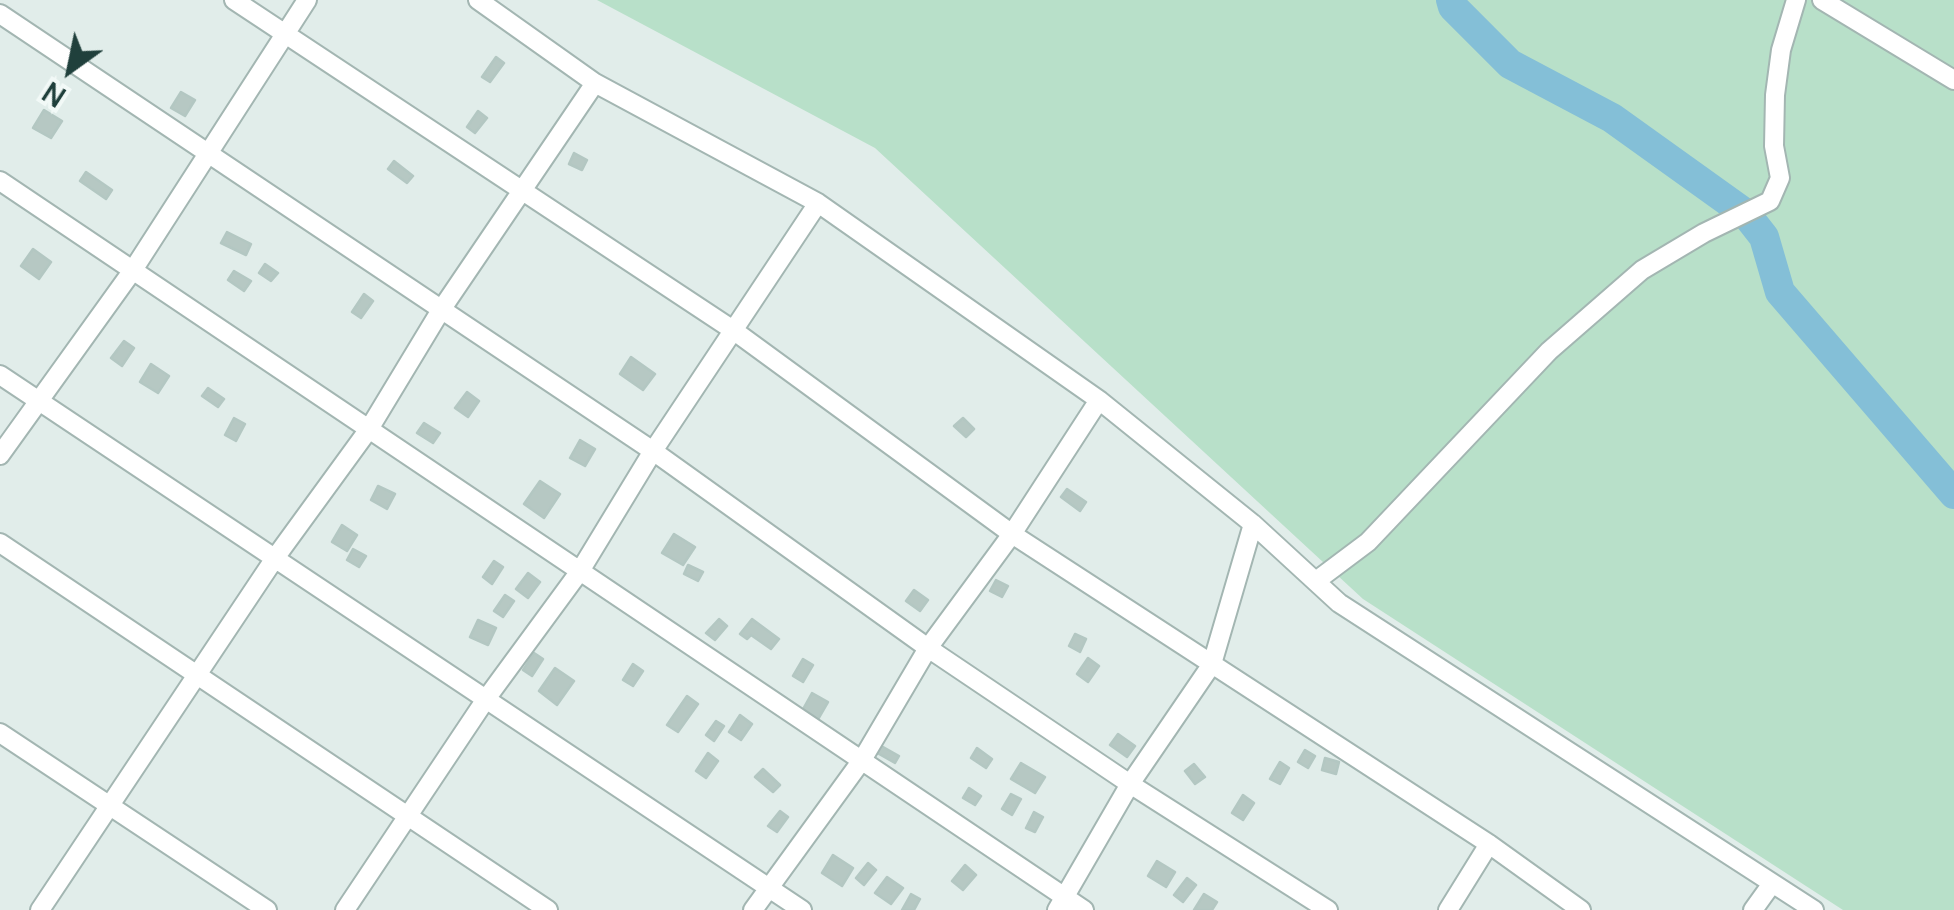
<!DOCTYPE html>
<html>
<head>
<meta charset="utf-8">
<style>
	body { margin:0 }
	#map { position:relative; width:1954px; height:910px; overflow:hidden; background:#e1edea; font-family:Manrope,sans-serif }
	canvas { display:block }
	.north { position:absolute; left:20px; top:20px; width:100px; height:100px; -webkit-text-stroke:8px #f2f9f7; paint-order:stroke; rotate:213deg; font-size:28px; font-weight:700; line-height:40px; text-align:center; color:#20403c }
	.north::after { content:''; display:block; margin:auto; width:35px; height:45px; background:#20403c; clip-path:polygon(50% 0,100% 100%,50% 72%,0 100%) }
</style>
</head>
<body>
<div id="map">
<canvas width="1954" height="910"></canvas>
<div class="north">N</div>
</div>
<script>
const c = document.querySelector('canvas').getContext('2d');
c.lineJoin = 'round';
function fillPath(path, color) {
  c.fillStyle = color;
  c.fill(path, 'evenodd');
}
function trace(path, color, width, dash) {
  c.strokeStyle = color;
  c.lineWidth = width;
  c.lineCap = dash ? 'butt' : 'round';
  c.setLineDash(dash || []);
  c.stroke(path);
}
fillPath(new Path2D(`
	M597 0H1954V910H1843L1363 599 875 148Z`), '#b8e0c9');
trace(new Path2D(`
	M1451 0 1453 7 1510 64 1612 118 1746 214 1764 237 1780 292 1954 494`), '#84bfd7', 30);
const building = new Path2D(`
	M496 57 504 63 490 82 482 77Z
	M181 92 195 100 185 116 171 108Z
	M44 110 62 121 51 138 33 128Z
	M478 111 487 118 475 133 467 127Z
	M574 153 587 160 582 170 569 164Z
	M394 161 413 176 407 183 388 169Z
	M86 172 112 190 106 199 80 181Z
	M227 232 251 244 246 255 221 243Z
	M33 249 51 262 39 279 21 266Z
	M265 264 278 273 271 281 259 273Z
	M234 271 251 281 244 291 228 280Z
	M364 294 373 301 361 318 352 312Z
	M124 341 134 348 122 366 111 358Z
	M631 357 655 374 643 390 620 374Z
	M151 364 169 376 158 393 140 382Z
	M208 388 224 399 218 407 202 396Z
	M467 392 479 401 468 417 455 408Z
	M234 418 245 424 236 441 225 435Z
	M963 418 974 429 966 437 954 426Z
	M424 423 440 433 433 443 417 433Z
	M580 440 595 449 585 466 570 458Z
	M540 481 560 494 544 518 524 504Z
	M378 486 395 494 387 509 371 500Z
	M1067 489 1086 502 1080 511 1061 497Z
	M342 525 357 535 347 551 332 542Z
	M674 534 695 547 683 565 662 553Z
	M353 549 366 556 359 567 347 560Z
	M494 561 503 567 492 584 483 577Z
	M688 565 703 572 698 581 684 574Z
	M528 573 540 582 528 598 516 589Z
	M996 580 1008 586 1002 597 990 591Z
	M914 590 928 600 920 611 906 601Z
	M505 595 514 601 503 617 494 611Z
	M719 619 727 626 715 640 706 633Z
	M752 619 779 639 771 649 751 635 747 639 740 634Z
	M478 620 496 628 488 645 470 637Z
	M1075 634 1086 639 1080 652 1069 646Z
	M534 653 543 659 532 676 523 670Z
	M1088 658 1099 666 1088 682 1077 674Z
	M803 659 813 665 803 682 793 676Z
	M633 664 643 671 633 686 623 680Z
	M555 668 574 681 557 705 539 691Z
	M812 693 828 702 817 721 802 711Z
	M687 696 698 704 678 732 667 725Z
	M740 715 752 724 741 740 729 732Z
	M716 721 724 726 714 741 706 735Z
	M1118 734 1135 746 1127 757 1110 745Z
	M876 743 899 756 895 763 872 750Z
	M977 748 992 759 986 768 971 758Z
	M1305 750 1315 756 1308 768 1298 762Z
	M708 753 718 761 706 778 696 771Z
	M1325 758 1339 762 1336 774 1322 770Z
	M1280 762 1289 768 1280 784 1270 779Z
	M1021 763 1045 777 1035 793 1011 779Z
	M1194 764 1205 777 1195 784 1185 771Z
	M763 769 780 785 773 792 755 777Z
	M969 788 981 796 975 805 963 798Z
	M1011 794 1021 799 1012 815 1002 809Z
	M1243 795 1254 803 1243 820 1232 813Z
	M780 811 788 817 777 832 768 826Z
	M1034 812 1043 817 1035 832 1026 828Z
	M833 855 853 868 842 886 822 873Z
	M1157 861 1175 872 1166 887 1148 876Z
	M868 863 876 870 864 885 856 878Z
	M965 865 976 875 963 890 952 881Z
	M887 877 903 888 891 904 875 893Z
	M1187 878 1196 885 1183 902 1174 895Z
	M911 894 920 899 914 910H902Z
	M1204 894 1217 902 1212 910H1194Z`);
fillPath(building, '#b6c8c3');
trace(building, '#b3c7c2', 2.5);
const minor = new Path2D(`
	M234 0 733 330 1012 534 1489 844 1581 910
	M478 0 595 83 818 203 1099 400 1253 524 1339 603 1814 910
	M1822 0 1954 80
	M0 14 653 451 928 648 1130 784 1328 910
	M0 181 1084 910
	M0 375 802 910
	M0 455 133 270 307 0
	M0 543 548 910
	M1316 581 1368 542 1549 351 1642 270 1704 233 1770 201 1780 178 1774 146 1775 95 1781 50 1796 0
	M0 733 267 910
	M40 910 275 558 369 429 441 310 595 83
	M345 910 486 699 580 571 653 451 818 203
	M753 910 862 760 928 648 1012 534 1099 400
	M1057 910 1130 784 1212 664 1253 524
	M1448 910 1489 844
	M1753 910 1771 885`);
trace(minor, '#a3b6b2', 22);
trace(minor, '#fff', 18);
</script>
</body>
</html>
